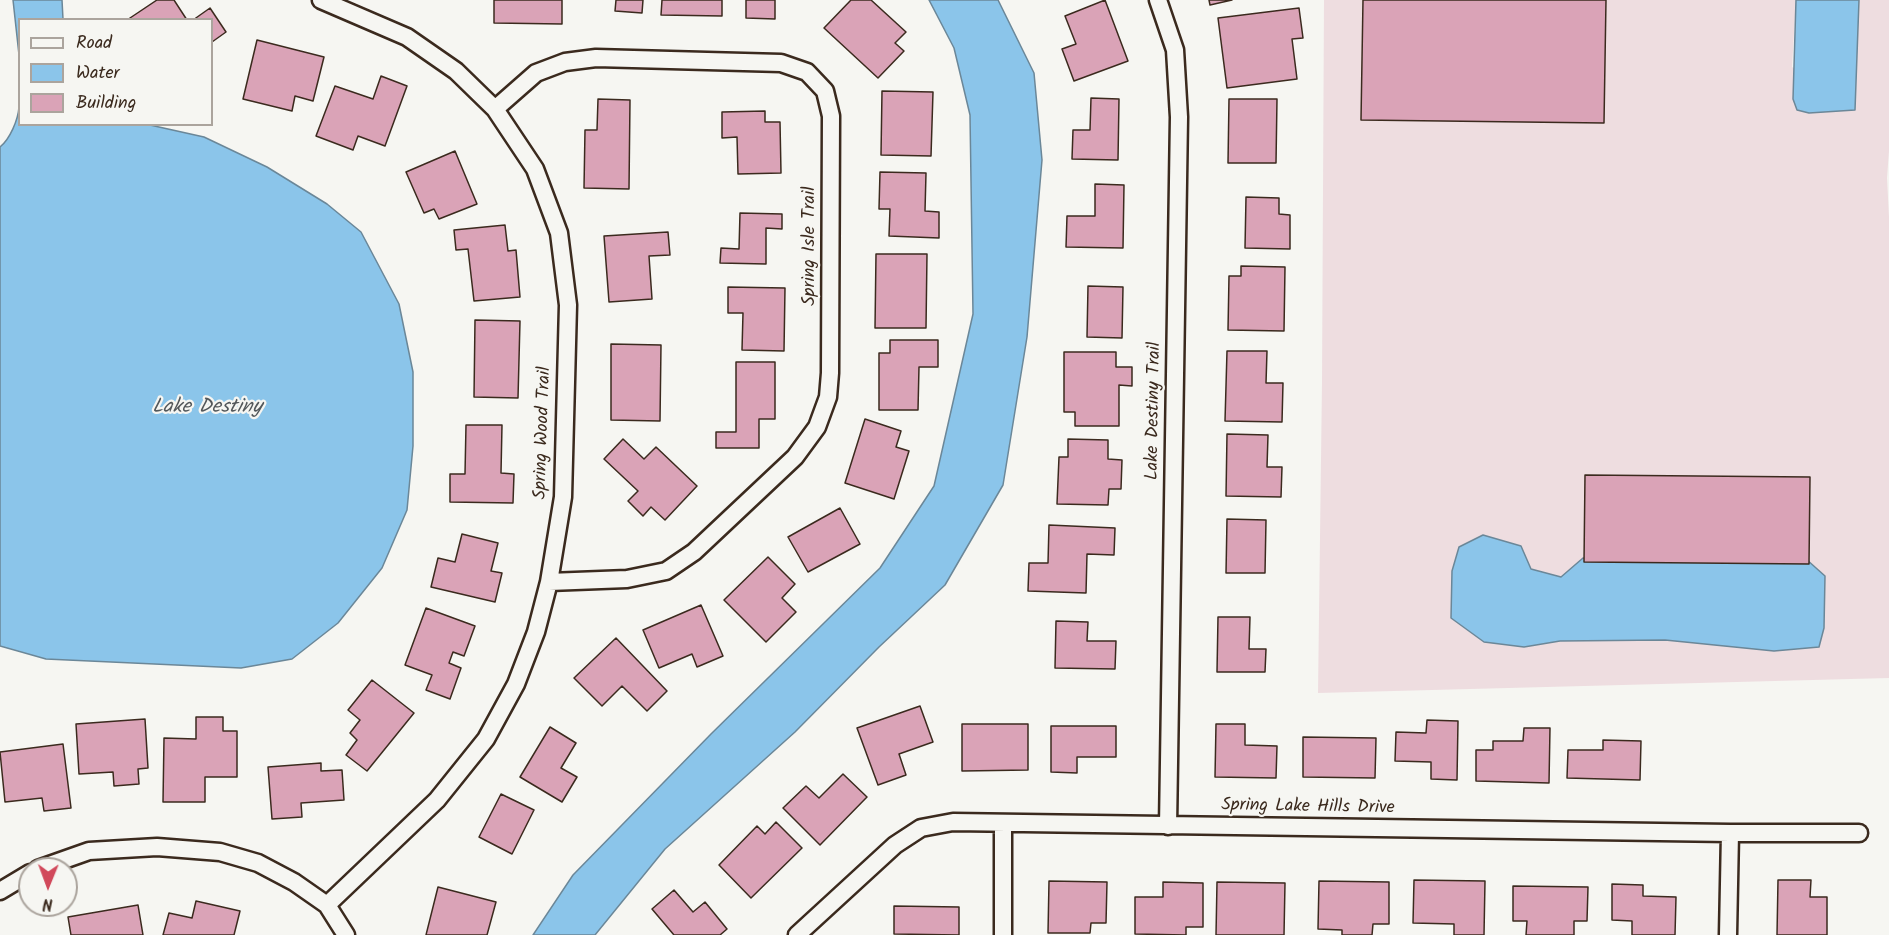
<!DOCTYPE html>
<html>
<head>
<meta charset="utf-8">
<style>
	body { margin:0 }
	#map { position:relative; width:1889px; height:935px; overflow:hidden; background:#f6f6f2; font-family:Kalam,sans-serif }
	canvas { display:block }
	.legend { position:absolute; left:18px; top:18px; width:195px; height:108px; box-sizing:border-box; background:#f6f6f2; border:2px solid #aba49d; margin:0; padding:8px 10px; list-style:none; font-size:18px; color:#3b2a1e }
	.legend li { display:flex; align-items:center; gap:12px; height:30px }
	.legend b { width:30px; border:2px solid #aba49d }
	.north { position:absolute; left:18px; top:857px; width:60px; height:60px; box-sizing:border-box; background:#f6f6f2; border:2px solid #aba49d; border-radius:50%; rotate:181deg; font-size:16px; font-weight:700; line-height:24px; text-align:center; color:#3b2a1e }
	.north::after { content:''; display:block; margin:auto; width:21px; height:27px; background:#d1495b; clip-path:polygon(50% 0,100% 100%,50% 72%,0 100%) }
</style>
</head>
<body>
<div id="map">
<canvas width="1889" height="935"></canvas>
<ul class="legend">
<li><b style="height:8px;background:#f6f6f2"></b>Road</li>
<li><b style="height:16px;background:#8bc5ea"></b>Water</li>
<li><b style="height:16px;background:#daa3b7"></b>Building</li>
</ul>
<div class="north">N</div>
</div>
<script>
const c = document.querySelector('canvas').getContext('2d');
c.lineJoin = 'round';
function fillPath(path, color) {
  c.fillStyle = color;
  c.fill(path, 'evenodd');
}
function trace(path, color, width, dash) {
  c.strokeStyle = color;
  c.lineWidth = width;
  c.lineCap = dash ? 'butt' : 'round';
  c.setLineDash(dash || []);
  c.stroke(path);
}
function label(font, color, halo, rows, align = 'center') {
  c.font = font + ' Kalam,sans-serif';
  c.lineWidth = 4.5;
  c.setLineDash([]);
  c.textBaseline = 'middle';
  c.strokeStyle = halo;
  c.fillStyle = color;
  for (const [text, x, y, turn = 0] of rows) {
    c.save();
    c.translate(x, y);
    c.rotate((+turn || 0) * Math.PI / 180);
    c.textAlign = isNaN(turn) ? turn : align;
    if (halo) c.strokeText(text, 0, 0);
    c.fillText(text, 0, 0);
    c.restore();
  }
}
fillPath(new Path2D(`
	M1324 0H1796L1792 67 1855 110 1859 0H1889V151L1887 178 1889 217V678L1318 693 1322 382ZM1521 545 1530 569 1561 577 1825 576 1824 628 1819 647 1774 651 1665 640 1560 641 1524 647Z`), '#eedde0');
const water = new Path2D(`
	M13 0H62L63 19 20 20 19 55Z
	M929 0H998L1034 73 1042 160 1027 337 1003 485 945 585 879 647 795 732 665 849 595 935H533L573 875 711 734 880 568 934 486 973 314 970 115 954 48Z
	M1796 0H1859L1855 110 1809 113 1797 110 1793 99Z
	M19 107 20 124 150 125 204 137 267 167 327 204 361 232 399 304 413 372V446L407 510 382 568 338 623 292 659 241 668 46 659 0 646V147C10 139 18 120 19 107Z
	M1483 535 1521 546 1531 569 1561 577 1583 558 1806 559 1825 576 1824 628 1819 647 1774 651 1665 640 1560 641 1524 647 1484 642 1451 618 1452 571 1459 547Z`);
fillPath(water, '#8bc5ea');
trace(water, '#6b8798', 1.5);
const building = new Path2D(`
	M157 0H174L187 20H127Z
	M494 0H562V24L494 23Z
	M616 0H643L642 13 615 11Z
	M662 0H722V16L661 15Z
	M746 0H775V19L746 18Z
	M851 0H871L906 32 895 43 904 51 878 78 824 28Z
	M1105 0 1128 61 1074 81 1062 49 1076 44 1065 16Z
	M1209 0H1232L1210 5Z
	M1363 0H1606L1604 123 1361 120Z
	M210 8 226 32 212 42V20H193Z
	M1299 8 1303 38 1292 39 1297 79 1227 88 1218 18Z
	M257 40 324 57 313 101 295 96 292 111 243 99Z
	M381 76 407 86 385 146 358 136 353 150 316 136 335 86 373 99Z
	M882 91 933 92 931 156 881 155Z
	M1091 98 1119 99 1118 160 1072 159 1073 130H1090Z
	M598 99 630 100 629 189 584 188 585 130H597Z
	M1229 99H1277L1276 163H1228Z
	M765 111V122H780L781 173 738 174 737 137 722 138V112Z
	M455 151 477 204 439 219 434 209 424 213 406 172Z
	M880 172 926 173 925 211 939 212V238L889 236 890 209H879Z
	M1095 184 1124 185 1123 248 1066 247 1067 216H1095Z
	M1246 197 1279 198V214L1290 215V249L1245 248Z
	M740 213 782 214V229L766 228V264L720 263 721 248 739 249Z
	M505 225 508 251 516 250 520 297 474 301 468 249 456 250 454 230Z
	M668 232 670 255 649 256 652 299 609 302 604 236Z
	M876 254H927L926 328H875Z
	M1241 266 1285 267 1284 331 1228 330 1229 276H1241Z
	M1088 286 1123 287 1122 338 1087 337Z
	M728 287 785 288 784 351 742 350 743 313H728Z
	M475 320 520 321 518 398 474 397Z
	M890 340H938V367H919L918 410H879V353H890Z
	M611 344 661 345 660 421 611 420Z
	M1227 351H1267L1266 383H1283L1282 422 1225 421Z
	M1064 352H1116V367H1132V386L1119 385V426H1075V412H1064Z
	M736 362H775V419H759V448H716V432H736Z
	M865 419 901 431 896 447 909 451 894 499 845 483Z
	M466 425H502L501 473 514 474 513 503 450 502V474H465Z
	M1227 434 1268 435 1267 467H1282L1281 497 1226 496Z
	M623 439 644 459 656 447 697 486 665 520 651 507 643 516 628 501 638 491 604 459Z
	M1068 439 1108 440V459L1122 460 1121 489H1109L1108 505 1057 504 1059 457H1068Z
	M1585 475 1810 477 1809 564 1584 562Z
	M840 508 860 544 808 572 788 537Z
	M1227 519 1266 520 1265 573H1226Z
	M1049 525 1115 528 1114 555 1087 554 1086 593 1028 591 1029 563H1048Z
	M462 534 498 543 491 571 502 573 495 602 431 587 438 558 455 562Z
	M768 557 795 584 782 598 796 612 766 642 724 600Z
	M701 605 723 656 697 667 692 654 659 668 643 630Z
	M426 608 475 626 464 656 453 652 449 663 461 668 450 699 426 690 432 675 405 665Z
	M1218 617H1250L1249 649H1266L1265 672H1217Z
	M1056 621 1088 622 1087 641H1116L1115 669 1055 668Z
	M616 638 667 691 647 711 622 686 602 706 574 678Z
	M372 680 414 713 367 771 346 755 357 740 350 733 360 720 348 710Z
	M920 706 933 742 899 754 906 775 878 785 857 728Z
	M196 717H223V731H237V777H205V802H163L164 738 196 739Z
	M145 719 148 768 138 769 139 784 114 786 113 772 79 774 76 724Z
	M1427 720 1458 721 1457 780 1431 779V762L1395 761 1396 732 1426 733Z
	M962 724H1028V770L962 771Z
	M1216 724H1245V745L1277 746 1276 778 1215 777Z
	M1051 726H1116V757H1077V773L1051 772Z
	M550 727 576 743 561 768 577 777 562 802 520 777Z
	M1524 728H1550L1549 783 1476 781V750H1493V741H1523Z
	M1303 737 1376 738 1375 778 1303 777Z
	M1603 740 1641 741 1640 780 1567 778 1568 750H1603Z
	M63 744 71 808 44 811 42 798 5 802 0 752Z
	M321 763V771L342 770 344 800 301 803 302 817 272 819 268 767Z
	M843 774 867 797 820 845 783 808 806 786 819 798Z
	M501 794 534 810 512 854 479 837Z
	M776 822 802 848 751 898 719 865 757 826 765 834Z
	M1414 880 1485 881 1484 935H1454V924L1413 923Z
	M1778 880H1811L1810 897H1827V935H1777Z
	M1049 881 1107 882 1106 923H1091L1090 933H1048Z
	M1319 881 1389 882V924H1373L1372 935H1342V930L1318 929Z
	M1163 882 1203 883V927H1186V935L1135 934V897H1163Z
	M1217 882 1285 883 1284 935H1216Z
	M1612 884 1643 885V896L1676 897 1675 935H1632V921L1612 920Z
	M1513 886 1588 887 1587 921H1574V935H1526L1527 921H1513Z
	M438 887 496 902 487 935H426Z
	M674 890 693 912 705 902 727 929 720 935H674L652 909Z
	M196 901 240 911 234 935H163L169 913 192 918Z
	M138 905 143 935H71L68 917Z
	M894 906 959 907V935L894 934Z`);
fillPath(building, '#daa3b7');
trace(building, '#3b2a1e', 1.5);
const street = new Path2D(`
	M321 0 407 37 456 71 495 109 535 169 559 233 568 305 563 497 549 582 536 632 516 684 486 739 437 800 327 905
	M1158 0 1175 50 1179 117 1168 826
	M495 109 536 73 565 62 596 58 781 63 807 72 825 91 831 116 830 373 828 397 817 427 795 457 694 552 666 571 627 579 549 582
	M38 869 89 851 157 847 220 852 258 863 294 882 327 905 346 935
	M0 891 30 873
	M797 935 895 845 921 828 953 822 1730 833H1859
	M1003 935V824
	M1728 935 1730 833`);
trace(street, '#3b2a1e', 21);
trace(street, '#f6f6f2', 16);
label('18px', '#3b2a1e', '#f6f6f2', [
	["Spring Isle Trail",811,246,-90],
	["Lake Destiny Trail",1155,411,-89],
	["Spring Wood Trail",544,433,-88],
	["Spring Lake Hills Drive",1308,808,1]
]);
label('italic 20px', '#53585b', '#f6f6f2', [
	["Lake Destiny",207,409]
]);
</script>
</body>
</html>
